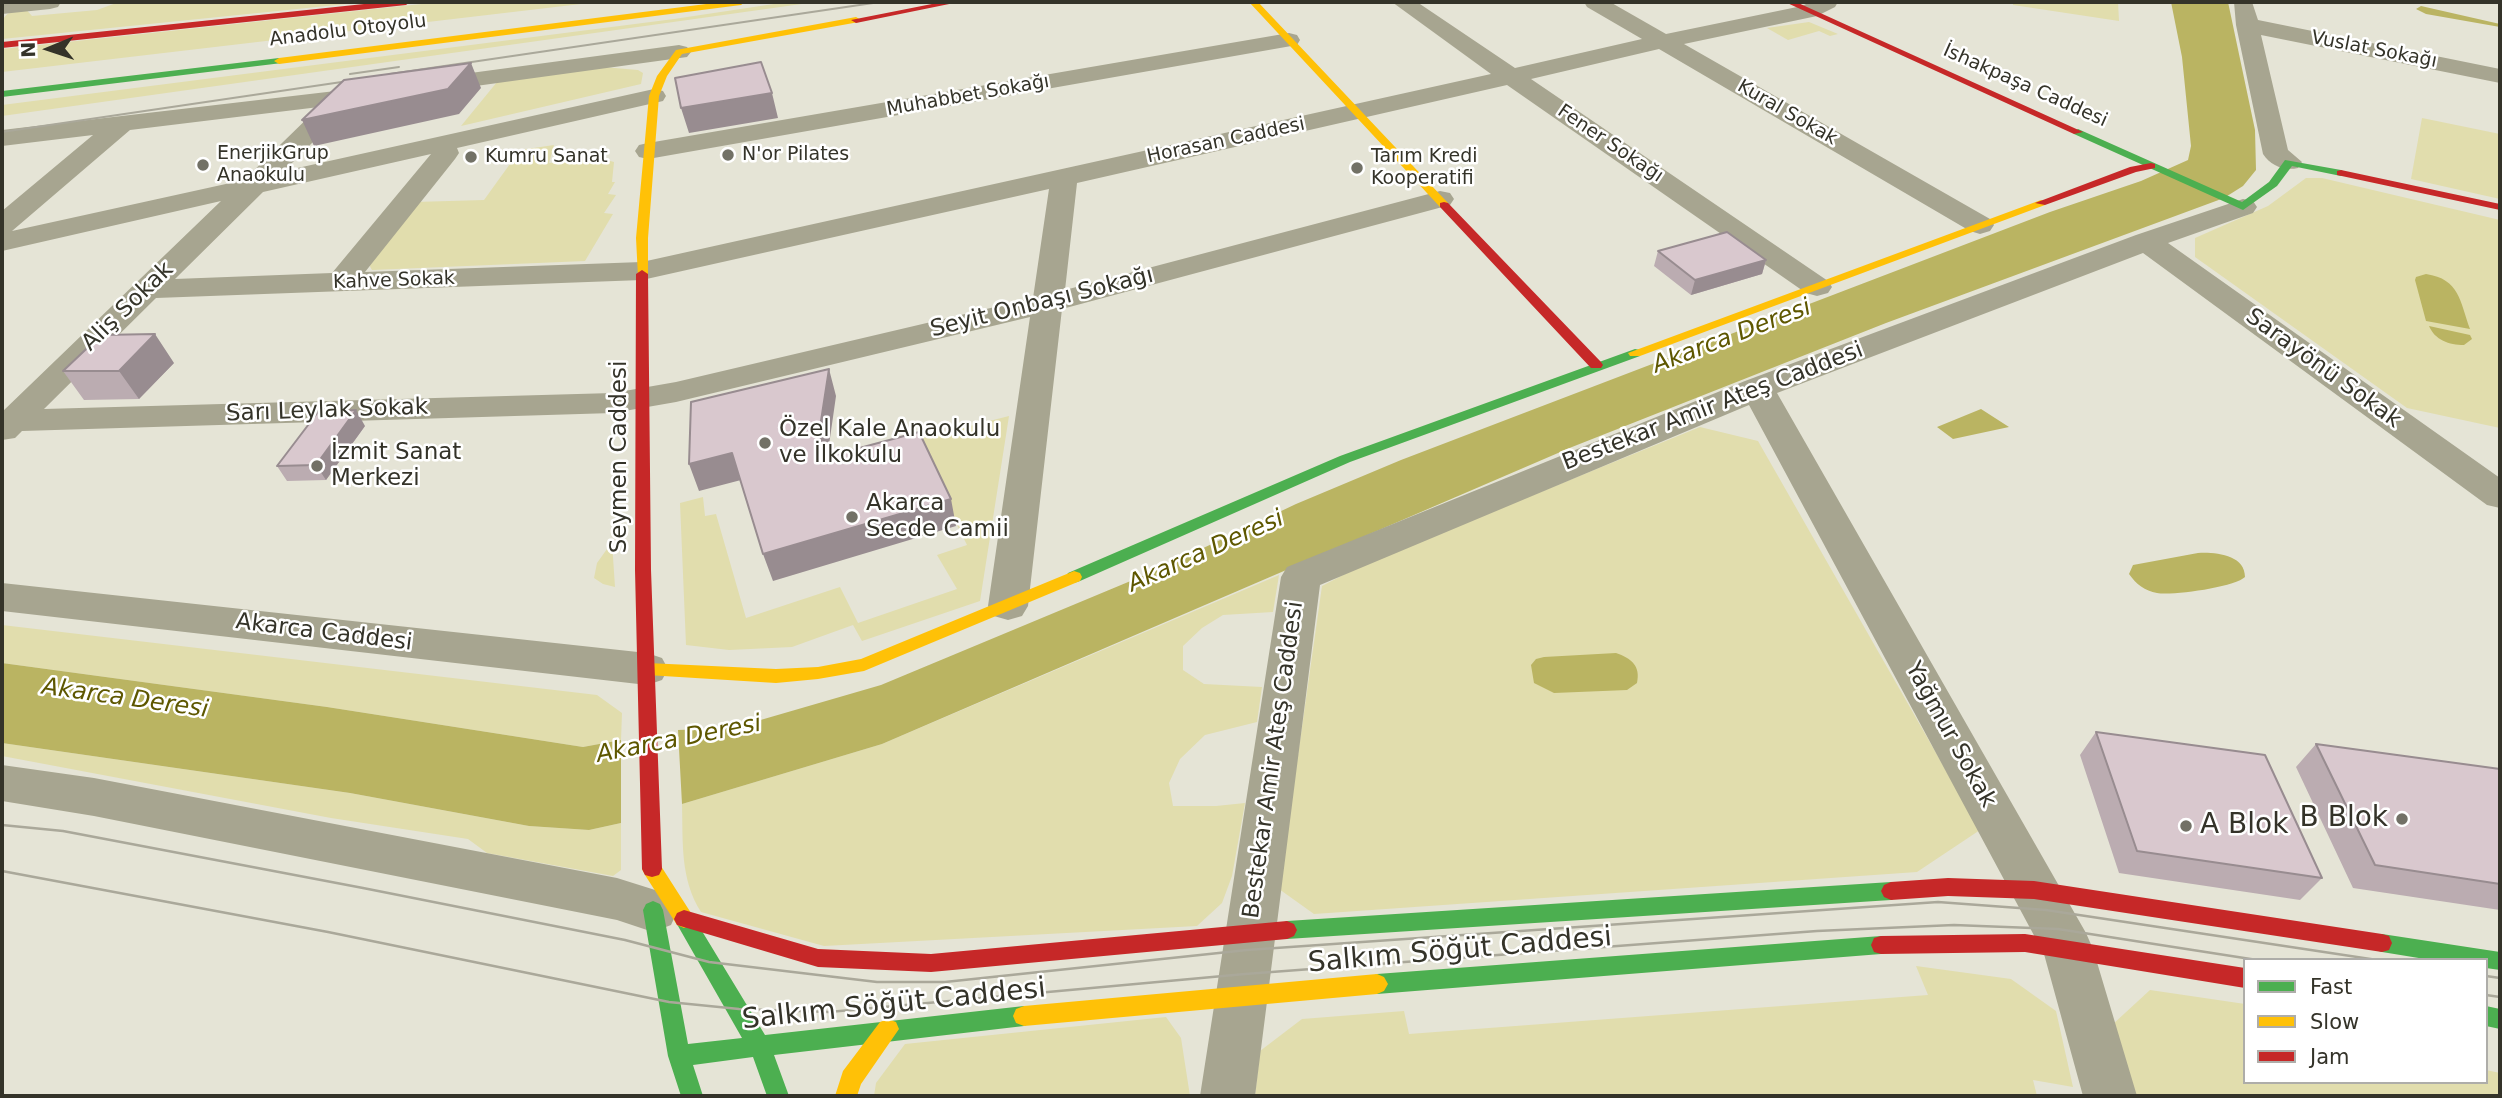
<!DOCTYPE html>
<html>
<head>
<meta charset="utf-8">
<style>
	body { margin:0 }
	#map { position:relative; width:2502px; height:1098px; overflow:hidden; background:#e5e4d6; font-family:"DejaVu Sans",sans-serif }
	canvas { display:block }
	.frame { position:absolute; inset:0; border:4px solid #343329; pointer-events:none }
	.legend { position:absolute; left:2243px; top:958px; width:245px; height:126px; box-sizing:border-box; background:#fff; border:2px solid #aeada9; margin:0; padding:9px 12px; list-style:none; font-size:21px; color:#343329 }
	.legend li { display:flex; align-items:center; gap:14px; height:35px }
	.legend b { width:35px; border:2px solid #aeada9 }
	.north { position:absolute; left:14px; top:14px; width:70px; height:70px; -webkit-text-stroke:5px #fff; paint-order:stroke; rotate:268deg; font-size:19px; font-weight:700; line-height:28px; text-align:center; color:#343329 }
	.north::after { content:''; display:block; margin:auto; width:24px; height:32px; background:#343329; clip-path:polygon(50% 0,100% 100%,50% 72%,0 100%) }
</style>
</head>
<body>
<div id="map">
<canvas width="2502" height="1098"></canvas>
<div class="frame"></div>
<ul class="legend">
<li><b style="height:9px;background:#4caf50"></b>Fast</li>
<li><b style="height:9px;background:#ffc107"></b>Slow</li>
<li><b style="height:9px;background:#c62828"></b>Jam</li>
</ul>
<div class="north">N</div>
</div>
<script>
const c = document.querySelector('canvas').getContext('2d');
c.lineJoin = 'round';
function fillPath(path, color) {
  c.fillStyle = color;
  c.fill(path, 'evenodd');
}
function trace(path, color, width, dash) {
  c.strokeStyle = color;
  c.lineWidth = width;
  c.lineCap = dash ? 'butt' : 'round';
  c.setLineDash(dash || []);
  c.stroke(path);
}
function label(font, color, halo, rows, align = 'center') {
  c.font = font + ' "DejaVu Sans",sans-serif';
  c.lineWidth = 5;
  c.setLineDash([]);
  c.textBaseline = 'middle';
  c.strokeStyle = halo;
  c.fillStyle = color;
  for (const [text, x, y, turn = 0] of rows) {
    c.save();
    c.translate(x, y);
    c.rotate((+turn || 0) * Math.PI / 180);
    c.textAlign = isNaN(turn) ? turn : align;
    if (halo) c.strokeText(text, 0, 0);
    c.fillText(text, 0, 0);
    c.restore();
  }
}
fillPath(new Path2D(`
	M119 2H366L2 39C2 16 1 15 24 7L32 16 97 10Z
	M440 2H598L2 72V49Z
	M787 2H816L2 116V105L674 19Z
	M2013 2H2118L2119 21 2013 5Z
	M1809 22 1838 34 1830 36 1819 31 1788 40 1767 28Z
	M603 67 638 70 643 73 641 84 461 126 497 82Z
	M2422 118 2500 134V199L2411 179Z
	M554 145 549 163 599 158 614 162 612 182H615L608 194 616 195 604 213 613 214 585 261 372 270 368 263 414 202 484 200 520 150Z
	M2306 178H2322L2500 220V428L2407 408 2195 257V238L2268 206Z
	M1009 416 980 601 862 641 853 625 792 647 729 650 686 645 680 503 703 497 705 516 716 514 746 618 840 587 858 623 957 589 937 555 967 545 924 459 809 467Z
	M1700 427 1758 441 1980 830 1917 872 1314 914 1279 889 1322 586 1368 562Z
	M612 542 615 587 603 584 594 578 597 563Z
	M1279 575 1273 612 1223 615 1202 628 1183 646V670L1204 684 1262 687 1257 722 1205 735 1180 759 1169 783 1173 806H1216L1245 803 1232 876 1222 903 1197 926 824 946 701 912C680 879 683 842 682 804L882 744Z
	M2 625 597 695 622 713 621 740 583 747 327 707 2 663Z
	M2 743 350 793 529 826 589 830 621 823V870L613 876 487 853 468 839 331 818 2 756Z
	M1916 966 2011 979 2056 1011 2073 1087 2033 1080 2037 1096H1255L1260 1051 1302 1019 1404 1011 1409 1034 1928 995Z
	M2150 990 2245 1004V1082H2486V1070L2500 1073V1096H2133L2112 1025Z
	M1166 1017 1181 1038 1190 1096H874L876 1083 905 1044Z`), '#e1ddad');
fillPath(new Path2D(`
	M2171 2H2228L2255 130 2256 170 2243 186 2224 198 1886 323 1572 447 882 744 682 804 678 730 733 728 881 685 1157 570 1296 504 1401 460 2050 212 2141 181 2188 160 2191 146 2182 57Z
	M2421 6 2500 24V27L2426 14 2416 9Z
	M2426 274C2460 279 2460 302 2470 329L2426 321 2415 280 2416 277Z
	M2429 326 2470 335 2472 339 2464 345C2449 345 2435 340 2429 326Z
	M1981 409 2009 427 1953 439 1937 427Z
	M2198 553C2216 552 2245 555 2245 577 2235 587 2172 596 2157 593 2145 591 2136 584 2129 574L2133 565Z
	M1616 653C1631 658 1641 666 1637 683L1627 690 1554 693 1534 683 1531 665 1536 659 1544 657Z
	M2 663 327 707 583 747 621 740V823L589 830 529 826 350 793 2 743Z`), '#bab462');
fillPath(new Path2D(`
	M2 2H61L58 7 50 9 2 14Z
	M1392 2H1417L1515 68 1642 39 1587 7 1584 2H1610L1666 34 1802 6 1810 2H1838L1835 7 1817 16 1684 44 1990 219 1994 225 1990 231 1980 234 1970 231 1659 49 1531 79 1828 281 1832 287 1828 293 1817 296 1806 293 1507 85 1077 183 1065 290 1440 191 1450 193 1454 199 1450 205 1062 309 1028 606 1022 616 1008 620 994 616 988 606 1030 317 676 402 613 413 22 431 15 438 2 440V412L221 201 2 251V211L93 135 2 146V130L344 90 679 45 687 47 691 52 687 57 352 103 284 171 654 89 663 91 666 96 663 101 457 148 459 153 455 159 365 272 642 262 1491 74ZM319 107 244 180 12 231 130 130ZM431 154 332 273 175 279 263 192ZM1049 189 1033 298 676 382 613 393 44 409 156 298 642 280Z
	M2234 2H2252L2258 20 2500 69V83L2261 35 2288 150 2302 162 2298 168C2284 171 2271 166 2263 154L2236 25Z
	M1289 33 1297 35 1300 40 1297 45 648 159 639 157 635 151 639 145 648 143Z
	M2243 199 2253 201 2257 207 2253 213 2168 243 2500 478V508L2487 505 2143 253 1777 393 2086 933 2093 949 2137 1096H2083L2044 954 1749 405 1320 585 1255 1096H1200L1281 577 1287 567 1745 381 2136 235Z
	M2 583 647 653 662 658 668 669 662 680 647 685 2 611Z
	M2 765 94 778 617 878 671 895 678 910 671 925 653 932 617 920 94 816 2 801Z`), '#a7a590');
fillPath(new Path2D(`
	M279 58 284 61 282 63 2 97V91Z
	M2078 129 2242 202 2269 182 2285 160 2341 170 2347 173 2341 176 2292 166 2277 186 2243 210 2074 134 2073 132Z
	M1635 349 1640 350V356L1350 462 1080 581 1074 583 1066 577 1068 573 1340 456Z
	M1891 882 1898 885 1901 891 1898 897 1891 900 1287 939 1280 936 1277 930 1280 924 1287 921Z
	M653 901 660 904 663 910 688 1044 742 1038 674 919 677 913 684 910 691 913 765 1035 1024 1006 1032 1009 1035 1016 1032 1023 1024 1026 774 1055 789 1096H767L753 1057 693 1065 703 1096H681L668 1056 643 910 646 904Z
	M2382 934 2500 952V970L2486 968V960H2431L2382 952 2375 950 2372 943 2375 936Z
	M1881 936 1888 938 1891 945 1888 952 1881 954 1377 994 1370 991 1366 984 1370 977 1377 974Z
	M2486 1006 2500 1009V1029L2486 1026Z`), '#4caf50');
fillPath(new Path2D(`
	M722 2H745L741 5 279 64 274 61 279 58Z
	M1249 2H1258L1448 203V207H1440Z
	M856 17 861 20 859 22 682 54 667 76 659 96 648 238V274L642 278 638 277 636 238 649 96 657 76 676 50Z
	M2041 200 2045 201V205L1640 356H1630L1628 353Z
	M1074 571 1080 573 1082 577 1080 581 864 671 818 679 776 683 647 675 641 674 638 669 641 664 647 663 776 669 818 667 861 659Z
	M652 861 659 863 691 913 694 919 691 925 684 928 677 925 645 875 642 869 645 863Z
	M1377 974 1384 977 1388 984 1384 991 1377 994 1024 1026 1016 1023 1013 1016 1016 1009 1024 1006Z
	M888 1019 896 1022 899 1029 861 1084 857 1096H835L843 1071 880 1022Z`), '#ffc107');
fillPath(new Path2D(`
	M383 2H410L406 5 2 48V42Z
	M942 2H959L856 23 851 20Z
	M1785 2H1796L2083 132 2074 134Z
	M2151 163 2155 164V168L2136 172 2045 205 2035 203 2130 167Z
	M2341 170 2500 204V210L2337 175V171Z
	M1444 202 1448 203 1601 362 1603 365 1601 368H1591L1440 207V203Z
	M642 270 648 274 651 570 662 869 659 875 652 877 645 875 642 869 635 570 636 274Z
	M1948 878 2034 881 2382 934 2389 936 2392 943 2389 950 2382 952 2034 899 1948 896 1891 900 1884 897 1881 891 1884 885 1891 882Z
	M684 910 818 949 931 954 1287 921 1294 924 1297 930 1294 936 1287 939 931 972 818 967 677 925 674 919 677 913Z
	M2025 934 2245 968V988L2025 952 1881 954 1874 952 1871 945 1874 938 1881 936Z`), '#c62828');
trace(new Path2D(`
	M350 74 399 67
	M390 74 880 2
	M2 132 362 79`), '#aaa89a', 2);
trace(new Path2D(`
	M2 825 63 831 363 888 625 940 709 962 877 982H945L1247 950 1938 902 2046 910 2377 960
	M2 871 328 932 669 1002 739 1009 829 1012 1245 974 1817 931 1954 925 2058 929 2257 960
	M2486 976 2500 978
	M2486 995 2500 997`), '#aaa89a', 2.5);
fillPath(new Path2D(`
	M1658 251 1766 260 1762 274 1691 295 1654 266Z
	M174 363 139 399 84 400 63 371Z
	M365 426 326 480 287 481 277 466Z
	M2096 732 2322 878 2300 900 2119 873 2080 755Z
	M2316 744 2500 769V910L2353 888 2296 767Z`), '#bbacb1');
fillPath(new Path2D(`
	M471 63 481 88 459 114 314 146 302 120Z
	M772 93 778 118 689 133 681 108Z
	M1766 260 1762 274 1691 295 1695 280Z
	M155 334 174 363 139 399 119 371Z
	M829 369 836 396 823 487 815 460Z
	M356 410 365 426 326 480 316 465Z
	M732 453 741 480 699 491 689 464Z
	M951 499 956 526 773 581 763 554Z`), '#988c90');
const building = new Path2D(`
	M761 62 772 93 681 108 675 78Z
	M471 63 448 89 302 120 344 80Z
	M1727 232 1766 260 1695 280 1658 251Z
	M155 334 119 371H63L101 335Z
	M829 369 815 460 919 432 951 499 763 554 732 453 689 464 691 402Z
	M356 410 316 465 277 466 318 412Z
	M2096 732 2265 755 2322 878 2137 851Z
	M2316 744 2500 769V884L2375 865Z`);
fillPath(building, '#d9c8ce');
trace(building, '#988c90', 2);
for (const [x, y, r, color] of [
	[728,155,7,"#727166"],
	[471,157,7,"#727166"],
	[203,165,7,"#727166"],
	[1357,168,7,"#727166"],
	[765,443,7,"#727166"],
	[317,466,7,"#727166"],
	[852,517,7,"#727166"],
	[2402,819,7,"#727166"],
	[2186,826,7,"#727166"]
]) {
  const dot = new Path2D();
  dot.arc(x, y, r, 0, 2 * Math.PI);
  c.fillStyle = color;
  c.fill(dot);
  trace(dot, '#fff', 2.5);
}
label('19px', '#343329', '#fff', [
	["Anadolu Otoyolu",348,31,-7],
	["Vuslat Sokağı",2374,50,11],
	["İshakpaşa Caddesi",2025,86,24],
	["Muhabbet Sokağı",968,96,-10],
	["Kural Sokak",1787,113,30],
	["Horasan Caddesi",1226,141,-12],
	["Fener Sokağı",1610,144,34],
	["Kahve Sokak",394,281,-2]
]);
label('19px', '#343329', '#fff', [
	["EnerjikGrup",217,154],
	["Anaokulu",217,176],
	["N'or Pilates",742,155],
	["Kumru Sanat",485,157],
	["Tarım Kredi",1371,157],
	["Kooperatifi",1371,179]
], 'left');
label('23px', '#343329', '#fff', [
	["Seyit Onbaşı Sokağı",1042,303,-14],
	["Aliş Sokak",128,307,-44],
	["Sarayönü Sokak",2323,369,36],
	["Bestekar Amir Ateş Caddesi",1713,407,-21],
	["Sarı Leylak Sokak",327,411,-2],
	["Seymen Caddesi",620,457,-90],
	["Akarca Caddesi",324,633,7],
	["Yağmur Sokak",1950,735,61],
	["Bestekar Amir Ateş Caddesi",1274,760,-82]
]);
label('23px', '#343329', '#fff', [
	["Özel Kale Anaokulu",779,430],
	["ve İlkokulu",779,456],
	["İzmit Sanat",331,453],
	["Merkezi",331,479],
	["Akarca",866,504],
	["Secde Camii",866,530]
], 'left');
label('italic 24px', '#5e5700', '#fff', [
	["Akarca Deresi",1732,337,-21],
	["Akarca Deresi",1206,552,-24],
	["Akarca Deresi",125,699,8],
	["Akarca Deresi",679,740,-11]
]);
label('28px', '#343329', '#fff', [
	["B Blok",2388,819],
	["A Blok",2200,826,"left"]
], 'right');
label('28px', '#343329', '#fff', [
	["Salkım Söğüt Caddesi",1460,951,-5],
	["Salkım Söğüt Caddesi",894,1005,-6]
]);
</script>
</body>
</html>
